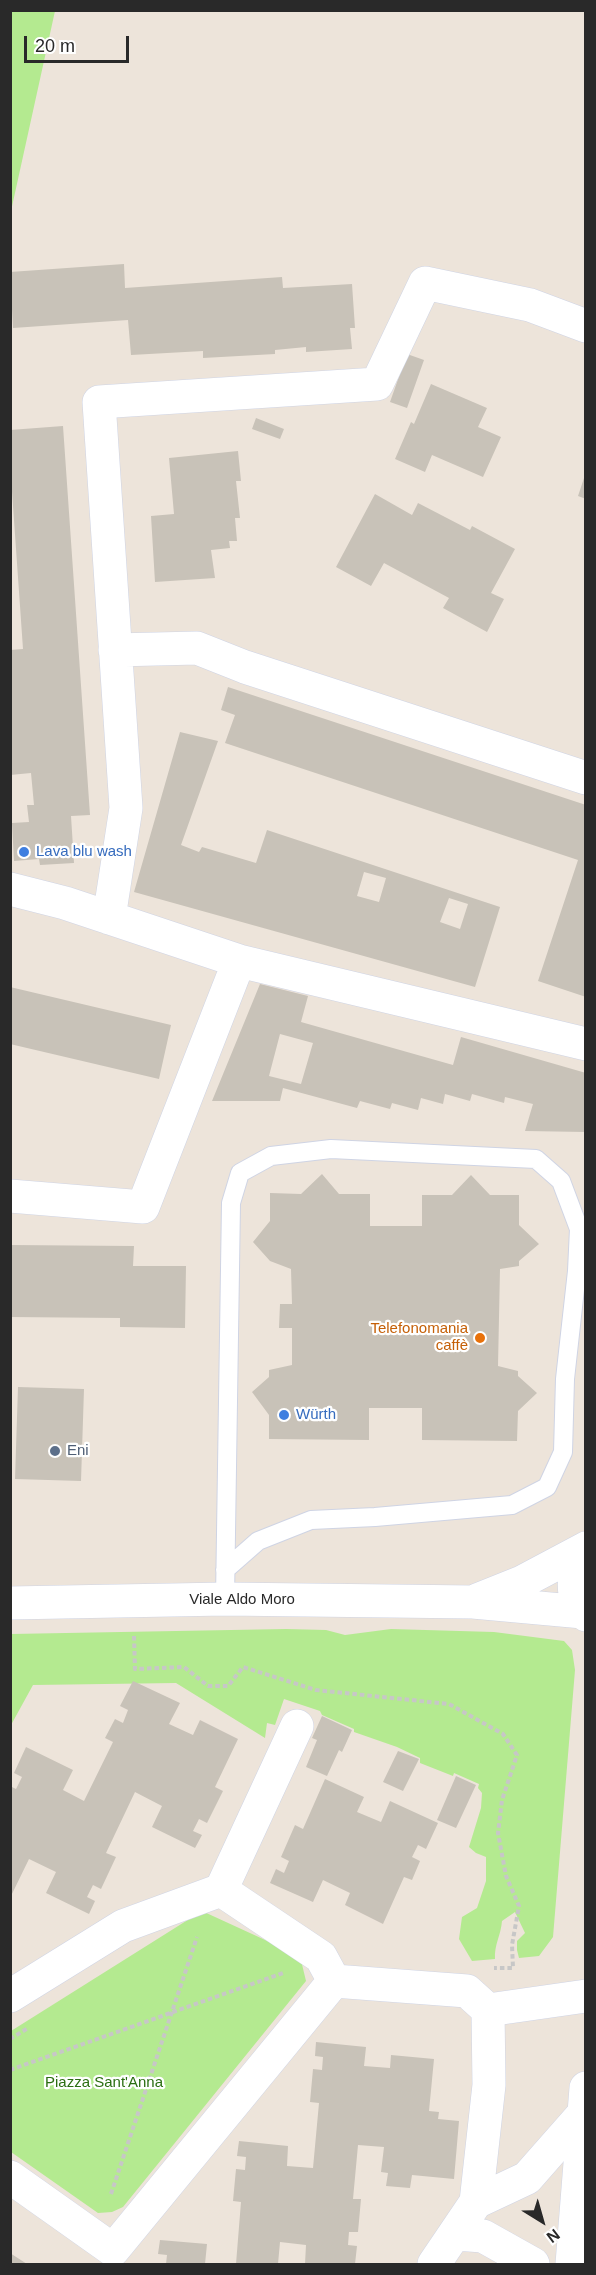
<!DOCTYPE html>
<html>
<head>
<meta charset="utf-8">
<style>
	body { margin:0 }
	#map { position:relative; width:596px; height:2275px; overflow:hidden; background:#ede4da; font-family:Arial,sans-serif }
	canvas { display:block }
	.frame { position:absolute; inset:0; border:12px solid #292929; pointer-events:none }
	.north { position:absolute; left:512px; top:2191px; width:60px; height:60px; -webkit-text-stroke:4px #fff; paint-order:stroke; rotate:143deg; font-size:16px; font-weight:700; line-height:24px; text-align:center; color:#292929 }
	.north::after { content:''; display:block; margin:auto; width:21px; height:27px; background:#292929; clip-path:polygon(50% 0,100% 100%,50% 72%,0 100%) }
	.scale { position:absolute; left:24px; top:36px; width:105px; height:27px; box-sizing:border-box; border:3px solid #292929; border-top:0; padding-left:8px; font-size:18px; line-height:21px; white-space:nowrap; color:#292929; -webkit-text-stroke:4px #fff; paint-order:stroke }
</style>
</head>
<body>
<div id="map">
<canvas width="596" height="2275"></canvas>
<div class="frame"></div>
<div class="north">N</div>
<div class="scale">20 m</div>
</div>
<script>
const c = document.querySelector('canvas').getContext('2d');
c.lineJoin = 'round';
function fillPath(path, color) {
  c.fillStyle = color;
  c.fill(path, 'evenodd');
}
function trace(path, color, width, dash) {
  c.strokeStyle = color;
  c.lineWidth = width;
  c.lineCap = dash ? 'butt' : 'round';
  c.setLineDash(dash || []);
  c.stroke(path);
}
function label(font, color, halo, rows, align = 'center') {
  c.font = font + ' Arial,sans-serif';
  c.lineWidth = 4.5;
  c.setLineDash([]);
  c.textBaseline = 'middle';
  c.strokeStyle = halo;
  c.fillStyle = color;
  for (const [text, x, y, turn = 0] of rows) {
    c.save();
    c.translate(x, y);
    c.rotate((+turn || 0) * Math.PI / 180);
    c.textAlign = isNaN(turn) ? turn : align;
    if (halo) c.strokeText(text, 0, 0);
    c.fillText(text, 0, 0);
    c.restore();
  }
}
fillPath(new Path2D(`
	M11 10 55 11 11 211 10 11Z
	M286 1629 326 1630 345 1635 391 1629 494 1632 564 1641 572 1650 575 1670 553 1937 539 1956 519 1958 517 1950V1941L525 1933 515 1912 502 1921C501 1935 494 1945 495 1959L472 1961 459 1939 462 1917 477 1908 486 1881V1857L476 1853 469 1847 481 1808 482 1793 478 1788 479 1784 454 1773 453 1776 420 1763V1758L397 1747 354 1732V1729L322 1715 320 1711 284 1699 275 1725 267 1723 265 1738 176 1683 33 1685 11 1725V1634Z
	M202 1911 300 1956 306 1981 123 2207 112 2212 98 2213 11 2152V2031Z`), '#b4ea90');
fillPath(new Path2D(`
	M124 264 125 288 282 277 283 288 352 284 355 328H350L352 349 306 352V347L275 350V354L203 358V351L131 355 128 320 13 328 10 272Z
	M407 354 424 360 407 408 390 402Z
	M431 384 487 408 478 427 501 437 483 477 432 455 425 472 395 459 411 422 414 424Z
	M256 418 284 429 280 439 252 429Z
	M63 426 90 815 71 816 74 863 40 865 39 859 14 861 12 823 29 822 27 805H34L31 773 10 775V650L23 649 10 463V430Z
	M238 451 241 481H236L240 518H235L237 541H229L230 548 211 550 215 578 155 582 151 516 174 514 169 458Z
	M585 475H586V499L578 496Z
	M375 494 412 515 418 503 470 530 472 526 515 549 491 593 504 599 487 632 443 608 449 598 384 563 371 586 336 567Z
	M228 687 586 805V997L538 981 578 860 225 743 235 715 221 710Z
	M180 732 218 741 181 845 199 852 202 847 256 863 267 830 500 907 475 987 134 892ZM364 872 386 878 379 902 357 896ZM449 898 468 904 460 929 440 922Z
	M260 984 308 996 301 1022 453 1065 461 1037 586 1073V1132L525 1131 533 1104 505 1097 504 1103 472 1094 470 1101 445 1094 443 1104 421 1098 418 1110 392 1103 390 1109 360 1101 357 1108 283 1088 280 1101H212ZM280 1034 313 1043 301 1084 269 1076Z
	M10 987 171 1025 159 1079 10 1044Z
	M322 1174 339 1194H370V1226H422V1195H452L471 1175 490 1195H519V1225L539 1244 519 1261V1266L500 1269 498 1366 518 1371V1376L537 1393 518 1411 517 1441 422 1440V1408H369V1440L269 1439V1415L252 1392 269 1377V1370L292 1365V1328H279L280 1304H292L291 1269 270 1261 253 1242 270 1221V1193L301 1194Z
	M10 1245 134 1246 133 1266H186L185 1328 120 1327V1318L10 1317Z
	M18 1387 84 1389 81 1481 15 1479Z
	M133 1681 180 1703 169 1724 193 1735 200 1720 238 1739 215 1787 223 1791 207 1823 199 1819 193 1831 202 1835 195 1848 152 1827 162 1806 135 1792 106 1853 116 1857 101 1889 93 1885 87 1897 95 1901 89 1914 46 1893 56 1872 29 1859 10 1898V1786L16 1789 22 1777 14 1773 26 1747 73 1770 63 1790 84 1801 113 1742 105 1738 115 1719 123 1723 128 1710 120 1706Z
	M322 1716 352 1730 342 1752 339 1750 327 1776 306 1767 317 1740 312 1738Z
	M398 1751 419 1759 403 1791 383 1782Z
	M456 1776 476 1785 456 1828 437 1820Z
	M325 1779 364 1797 357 1812 381 1822 390 1801 438 1823 426 1849 418 1845 412 1857 420 1861 412 1880 404 1877 383 1924 345 1905 350 1893 323 1880 313 1902 270 1883 276 1869 284 1873 289 1861 281 1857 295 1825 303 1829Z
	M316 2042 366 2047 364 2066 390 2068 391 2055 434 2059 429 2111 439 2112 438 2119 459 2121 454 2179 412 2175 410 2188 386 2186 388 2173 381 2172 384 2147 358 2145 353 2199H361L358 2232H349L348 2245 357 2246 355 2264H305L306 2245 280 2242 278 2264H236L241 2202 233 2201 236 2169 245 2170 246 2157 237 2156 239 2141 288 2146 287 2166 313 2168 319 2103 310 2102 313 2069 322 2070 323 2057 315 2056Z
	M160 2240 207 2244 205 2264H166L167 2255 158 2254Z
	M10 2253 27 2264H10Z`), '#c8c2b8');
const service = new Path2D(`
	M225 1599 231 1203 240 1173 271 1156 331 1149 536 1159 561 1181 579 1229 577 1271 565 1379 563 1452 547 1487 512 1505 375 1517 311 1520 258 1541 225 1570`);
const minor = new Path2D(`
	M115 650 197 648 245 667 586 778
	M10 889 65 903 239 961
	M109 918 126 808 99 402 377 384 425 283 530 305 586 326
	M10 1196 143 1207 239 961 586 1044
	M221 1890 297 1726
	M334 1981 467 1991 488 2010 489 2085 476 2202
	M10 1996 123 1926 221 1890 321 1957 334 1981
	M488 2010 586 1996
	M10 2177 113 2250 334 1981
	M456 2234 483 2236 533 2264
	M434 2264 476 2202 527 2178 586 2111`);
const tertiary = new Path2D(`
	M572 2264 586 2088`);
const secondary = new Path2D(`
	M586 1548C573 1569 568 1595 586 1615
	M477 1600 522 1582 586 1548
	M10 1603 225 1599 473 1602 583 1612`);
trace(service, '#cfd4e4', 20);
trace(minor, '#cfd4e4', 34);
trace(tertiary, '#cfd4e4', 34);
trace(secondary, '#cfd4e4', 34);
trace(new Path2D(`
	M134 1636 135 1669 184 1667 208 1686H228L243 1667 316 1690 449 1704 503 1734 517 1755 502 1800 498 1833 506 1876 519 1906 512 1945 513 1968H494
	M10 2039 28 2028
	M10 2070 283 1973
	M111 2194 197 1937`), '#c7c7c7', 4, [4.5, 3]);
trace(service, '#fff', 18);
trace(minor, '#fff', 33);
trace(tertiary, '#fff', 33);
trace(secondary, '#fff', 33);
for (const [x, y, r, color] of [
	[24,852,6,"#3f7fe0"],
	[480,1338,6,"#e8710a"],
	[284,1415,6,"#3f7fe0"],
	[55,1451,6,"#5c6f8a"]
]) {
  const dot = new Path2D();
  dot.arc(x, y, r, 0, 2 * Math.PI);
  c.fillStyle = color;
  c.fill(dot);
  trace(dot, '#fff', 2);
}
label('15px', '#366cbe', '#fff', [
	["Lava blu wash",36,852],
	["Würth",296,1415]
], 'left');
label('15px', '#c56008', '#fff', [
	["Telefonomania",468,1329],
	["caffè",468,1346]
], 'right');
label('15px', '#4e5e75', '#fff', [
	["Eni",67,1451]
], 'left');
label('15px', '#292929', '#fff', [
	["Viale Aldo Moro",242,1600]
]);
label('15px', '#2b6e12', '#fff', [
	["Piazza Sant'Anna",104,2083]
]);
</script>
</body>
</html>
